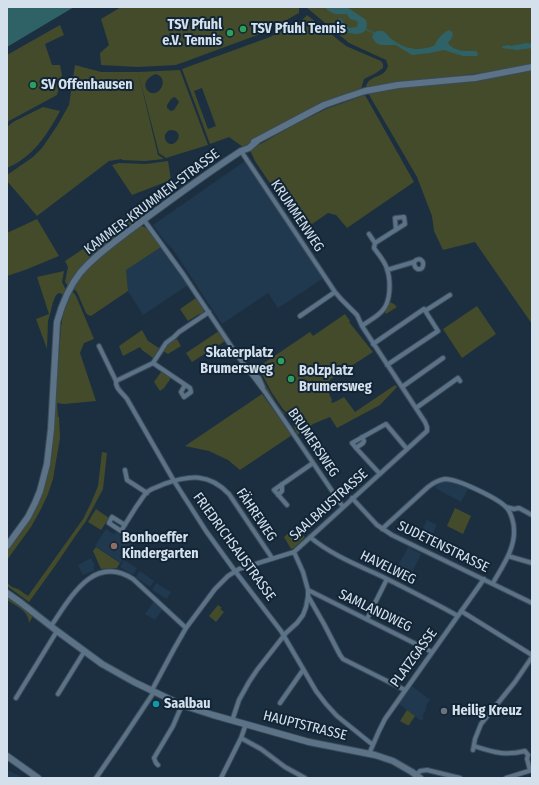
<!DOCTYPE html>
<html>
<head>
<meta charset="utf-8">
<style>
	body { margin:0 }
	#map { position:relative; width:539px; height:785px; overflow:hidden; background:#1b2f41; font-family:"Fira Sans Condensed",sans-serif }
	canvas { display:block }
	.frame { position:absolute; inset:0; border:8px solid #d4e0ec; pointer-events:none }
</style>
</head>
<body>
<div id="map">
<canvas width="539" height="785"></canvas>
<div class="frame"></div>
</div>
<script>
const c = document.querySelector('canvas').getContext('2d');
c.lineJoin = 'round';
function fillPath(path, color) {
  c.fillStyle = color;
  c.fill(path, 'evenodd');
}
function trace(path, color, width, dash) {
  c.strokeStyle = color;
  c.lineWidth = width;
  c.lineCap = dash ? 'butt' : 'round';
  c.setLineDash(dash || []);
  c.stroke(path);
}
function label(font, color, halo, rows, align = 'center') {
  c.font = font + ' "Fira Sans Condensed",sans-serif';
  c.lineWidth = 4;
  c.setLineDash([]);
  c.textBaseline = 'middle';
  c.strokeStyle = halo;
  c.fillStyle = color;
  for (const [text, x, y, turn = 0] of rows) {
    c.save();
    c.translate(x, y);
    c.rotate((+turn || 0) * Math.PI / 180);
    c.textAlign = isNaN(turn) ? turn : align;
    if (halo) c.strokeText(text, 0, 0);
    c.fillText(text, 0, 0);
    c.restore();
  }
}
fillPath(new Path2D(`
	M245 161 324 278 278 308 268 293 222 324 172 248 166 243 153 225Z
	M161 247 188 285 143 315 128 291 125 270Z
	M443 482H452L468 489 461 502 435 488 438 484Z
	M427 520 437 525 427 545 417 540Z
	M106 529 114 534 116 532 134 544 121 563 95 546Z
	M408 547 421 554 412 573 398 566Z
	M91 558 95 566 93 567 95 570 83 575 78 565Z
	M124 560 137 568 133 575 120 567Z
	M140 571 154 581 150 587 136 577Z
	M156 583 171 592 167 599 152 590Z
	M154 601 163 609 155 620 145 614Z
	M412 686 430 700 426 705 427 706 425 709 426 710 422 716 424 718 421 721 398 703Z
	M7 770 20 776 19 778H7Z`), '#20394f');
fillPath(new Path2D(`
	M121 7H299V13L263 33 176 65 137 67 101 65 100 53 109 45 101 19Z
	M306 7H532V64L489 72 367 88 366 86C370 74 384 79 388 66L386 60 349 43Z
	M307 15 346 46 381 61 383 64V68L376 73 364 79 361 89 340 96 324 103 288 121 243 147 229 137 210 144 182 69 270 37 301 21ZM202 88 216 126 208 129 194 91Z
	M60 25 64 35 45 44 52 65H60L62 75 57 95 7 122V55Z
	M75 65 101 72H138L158 155 164 159 145 161 122 160V159L109 161 37 216 7 181V175L33 157 42 148 57 126 69 105Z
	M180 70 208 145 166 158 159 153 138 72ZM156 74C171 79 158 100 148 91 141 84 149 76 156 74ZM174 97 176 98 179 102 174 110 171 111 167 108V105L171 99ZM170 130C188 130 174 152 166 141 163 136 166 132 170 130Z
	M532 70V324L475 242 443 250 434 231 432 216 417 177 368 93 397 88 472 80 503 76Z
	M365 95 414 182 347 228 336 215 328 213 302 231 255 161 250 150 290 127 326 109Z
	M43 107 60 111C47 135 33 157 7 168V127L13 122Z
	M168 161 171 180 132 195 112 165 119 163 146 164Z
	M140 211 143 216 140 219 90 257 73 278 68 286 65 282 68 267 65 261Z
	M37 219 59 256 25 270 7 276V233Z
	M142 226C150 228 156 240 161 247L126 270 128 291 91 316 88 315 86 313 77 292 73 288C78 280 83 272 90 265 104 251 123 239 139 227Z
	M64 271 62 282 66 290 64 295 59 293 56 295 53 302 50 314 48 321 47 349 36 319 49 314 37 277Z
	M72 292 74 293 76 296 94 339 84 343 80 353 96 401 64 404 57 403 58 417H59L60 438 53 479 48 494 41 509 31 527 7 560V551L27 523 42 491 47 477 52 456 53 437 61 327 63 314Z
	M196 298 203 308 204 312 200 315 199 314 188 321 180 309Z
	M390 302 394 304 397 307 386 314 384 311Z
	M477 306 496 334 462 358 443 329Z
	M345 314 350 321 349 322 373 352 331 379 327 384V389L332 400 331 402 333 403 344 397 355 412 395 385 397 387 380 405 337 428 330 417 313 424 297 435 291 417 283 409 272 393 263 376 255 369 310 332 313 336Z
	M142 330 148 341 159 348 153 358 142 350 140 347 123 356 119 346Z
	M219 331 225 341 192 362 186 353Z
	M174 339 175 340 177 339 181 346 168 354 163 351 166 344Z
	M254 371C262 377 263 381 268 389 273 398 278 407 285 414L283 415C277 407 271 399 266 391 263 384 261 377 254 372Z
	M161 372 171 378 164 388 160 391 154 382Z
	M262 394 292 435 240 470 228 460 209 451 185 446Z
	M102 452 107 453 103 489 86 521 76 535 55 566 29 602 7 586V583L12 587 18 589 28 596 83 519 91 503 98 486Z
	M455 508 471 516 463 534 447 526Z
	M96 509 109 518 101 530 88 522Z
	M295 527 305 537 294 548 291 549 284 537Z
	M96 547 120 563 117 568 101 569 93 551Z
	M7 597 27 611 33 616 29 623C29 611 16 606 7 600Z
	M218 605 222 608 220 609 224 612 216 622 209 616Z
	M407 710 415 716 409 725H407L400 721Z`), '#434b2a');
fillPath(new Path2D(`
	M7 7H74L7 47Z
	M325 7H344L350 9 366 20C372 39 345 36 338 26 336 25 336 22 336 20L340 18 349 28 357 27 358 23 357 21 350 19 347 14C338 15 330 14 325 7Z
	M449 30 452 32C454 36 451 39 448 43 454 52 466 51 476 51L478 54 477 56H463L444 50 430 53 412 55 396 45H381L376 43 372 37 374 33 377 31H383C386 33 388 35 390 38 405 49 416 52 434 46 437 40 442 33 449 30Z
	M526 43 532 44V48L517 50 502 48 503 46 509 45 511 46Z`), '#2f6267');
trace(new Path2D(`
	M365 29 374 33`), '#2f6267', 1);
const street = new Path2D(`
	M144 220 183 274 237 355 265 392 343 507
	M369 234 375 243
	M387 270 414 262C419 256 426 261 422 268 418 271 414 268 414 262
	M425 311 450 295
	M300 316 335 292
	M362 326C368 321 377 317 382 311 391 302 391 281 387 269 385 261 378 254 374 248L375 243 405 224 404 217 395 218 396 230
	M373 344 424 309 438 331 387 365
	M99 346 116 381C115 389 123 393 127 399L174 481 206 531 235 571 281 631 316 691 326 704 337 716 373 745
	M153 363 190 388 191 392 184 397 181 392 185 385
	M255 375 259 378 263 387
	M116 381 153 363 166 343 174 337 179 332 209 312
	M402 387 443 358
	M416 408 458 378 460 381
	M356 448 363 443 364 441 362 437
	M125 470 127 480 147 493
	M380 474 356 448 352 443 386 424 407 449
	M278 495 282 491V484
	M352 498 377 525 392 535 532 603
	M287 505 274 490 313 463
	M506 507 514 509 519 508 532 515
	M125 525 112 517 109 523 121 531C126 523 131 515 136 507 140 502 143 496 147 492 152 488 158 487 164 484 190 475 209 473 229 494L272 558
	M382 529 428 487C433 483 439 480 445 479 458 479 497 498 506 507 511 512 514 523 514 530 515 549 502 567 493 583
	M310 537C330 554 357 565 381 576 407 589 433 602 458 616
	M508 556 532 563
	M308 590 432 652
	M308 596 324 624 340 655 343 659 405 690
	M461 611 532 655
	M367 619 387 579
	M51 626C70 599 93 553 133 579L186 628
	M152 690 174 649 186 628 215 589 228 576 239 569 294 552 427 431V427L425 422 362 326 357 315 341 299 335 292 241 151
	M58 694 84 652
	M16 698 57 631
	M280 703 303 670
	M232 721 239 700 249 682 257 670 286 633 297 623 303 615 306 607 308 596V590L303 572 294 552
	M241 738 261 749 285 767 305 778
	M474 746C493 752 505 756 525 751L528 755
	M473 750 475 739 481 724 515 682 532 657
	M369 754 379 731 385 719 484 579
	M528 755 527 759 530 770
	M158 765 156 763 154 758 173 726 182 705
	M416 775 420 771 427 770 460 778
	M96 778 120 743 154 692
	M221 778 241 738 246 724
	M506 778 532 770`);
const secondary = new Path2D(`
	M254 142 305 115 324 105 341 99 365 91 398 85 475 78 532 67
	M7 546 28 517 35 503 40 491 47 464 51 429 57 322C62 304 69 287 80 273 95 255 116 241 134 227 169 201 204 175 241 151L249 148 257 141
	M7 593 20 602 57 631 102 664 134 682 182 705 213 715 309 742 375 755 393 761 412 772 420 778
	M7 756 38 778`);
trace(street, '#3a4b5a', 6);
trace(secondary, '#3a4b5a', 8);
trace(street, '#5c7286', 4);
trace(secondary, '#5c7286', 6);
for (const [x, y, r, color] of [
	[243,29,4,"#2e9e5b"],
	[230,33,4,"#2e9e5b"],
	[33,85,4,"#2e9e5b"],
	[281,361,4,"#2e9e5b"],
	[291,379,4,"#2e9e5b"],
	[114,546,4,"#8d6e63"],
	[156,704,4,"#0f9aa8"],
	[444,711,4,"#6b7280"]
]) {
  const dot = new Path2D();
  dot.arc(x, y, r, 0, 2 * Math.PI);
  c.fillStyle = color;
  c.fill(dot);
  trace(dot, '#122536', 1.5);
}
label('bold 14px', '#d4e0ec', '#122536', [
	["TSV Pfuhl",222,25,"right"],
	["e.V. Tennis",222,41,"right"],
	["TSV Pfuhl Tennis",251,29],
	["SV Offenhausen",41,85],
	["Skaterplatz",273,353,"right"],
	["Brumersweg",273,369,"right"],
	["Bolzplatz",299,371],
	["Brumersweg",299,387],
	["Bonhoeffer",122,538],
	["Kindergarten",122,554],
	["Saalbau",164,704],
	["Heilig Kreuz",452,711]
], 'left');
label('14px', '#d4e0ec', '#122536', [
	["KAMMER-KRUMMEN-STRASSE",152,202,-37],
	["KRUMMENWEG",297,216,56],
	["BRUMERSWEG",313,443,56],
	["SAALBAUSTRASSE",329,505,-42],
	["FÄHREWEG",256,515,56],
	["FRIEDRICHSAUSTRASSE",234,547,54],
	["SUDETENSTRASSE",443,547,26],
	["HAVELWEG",388,568,26],
	["SAMLANDWEG",375,611,26],
	["PLATZGASSE",414,658,-54],
	["HAUPTSTRASSE",305,726,14]
]);
</script>
</body>
</html>
